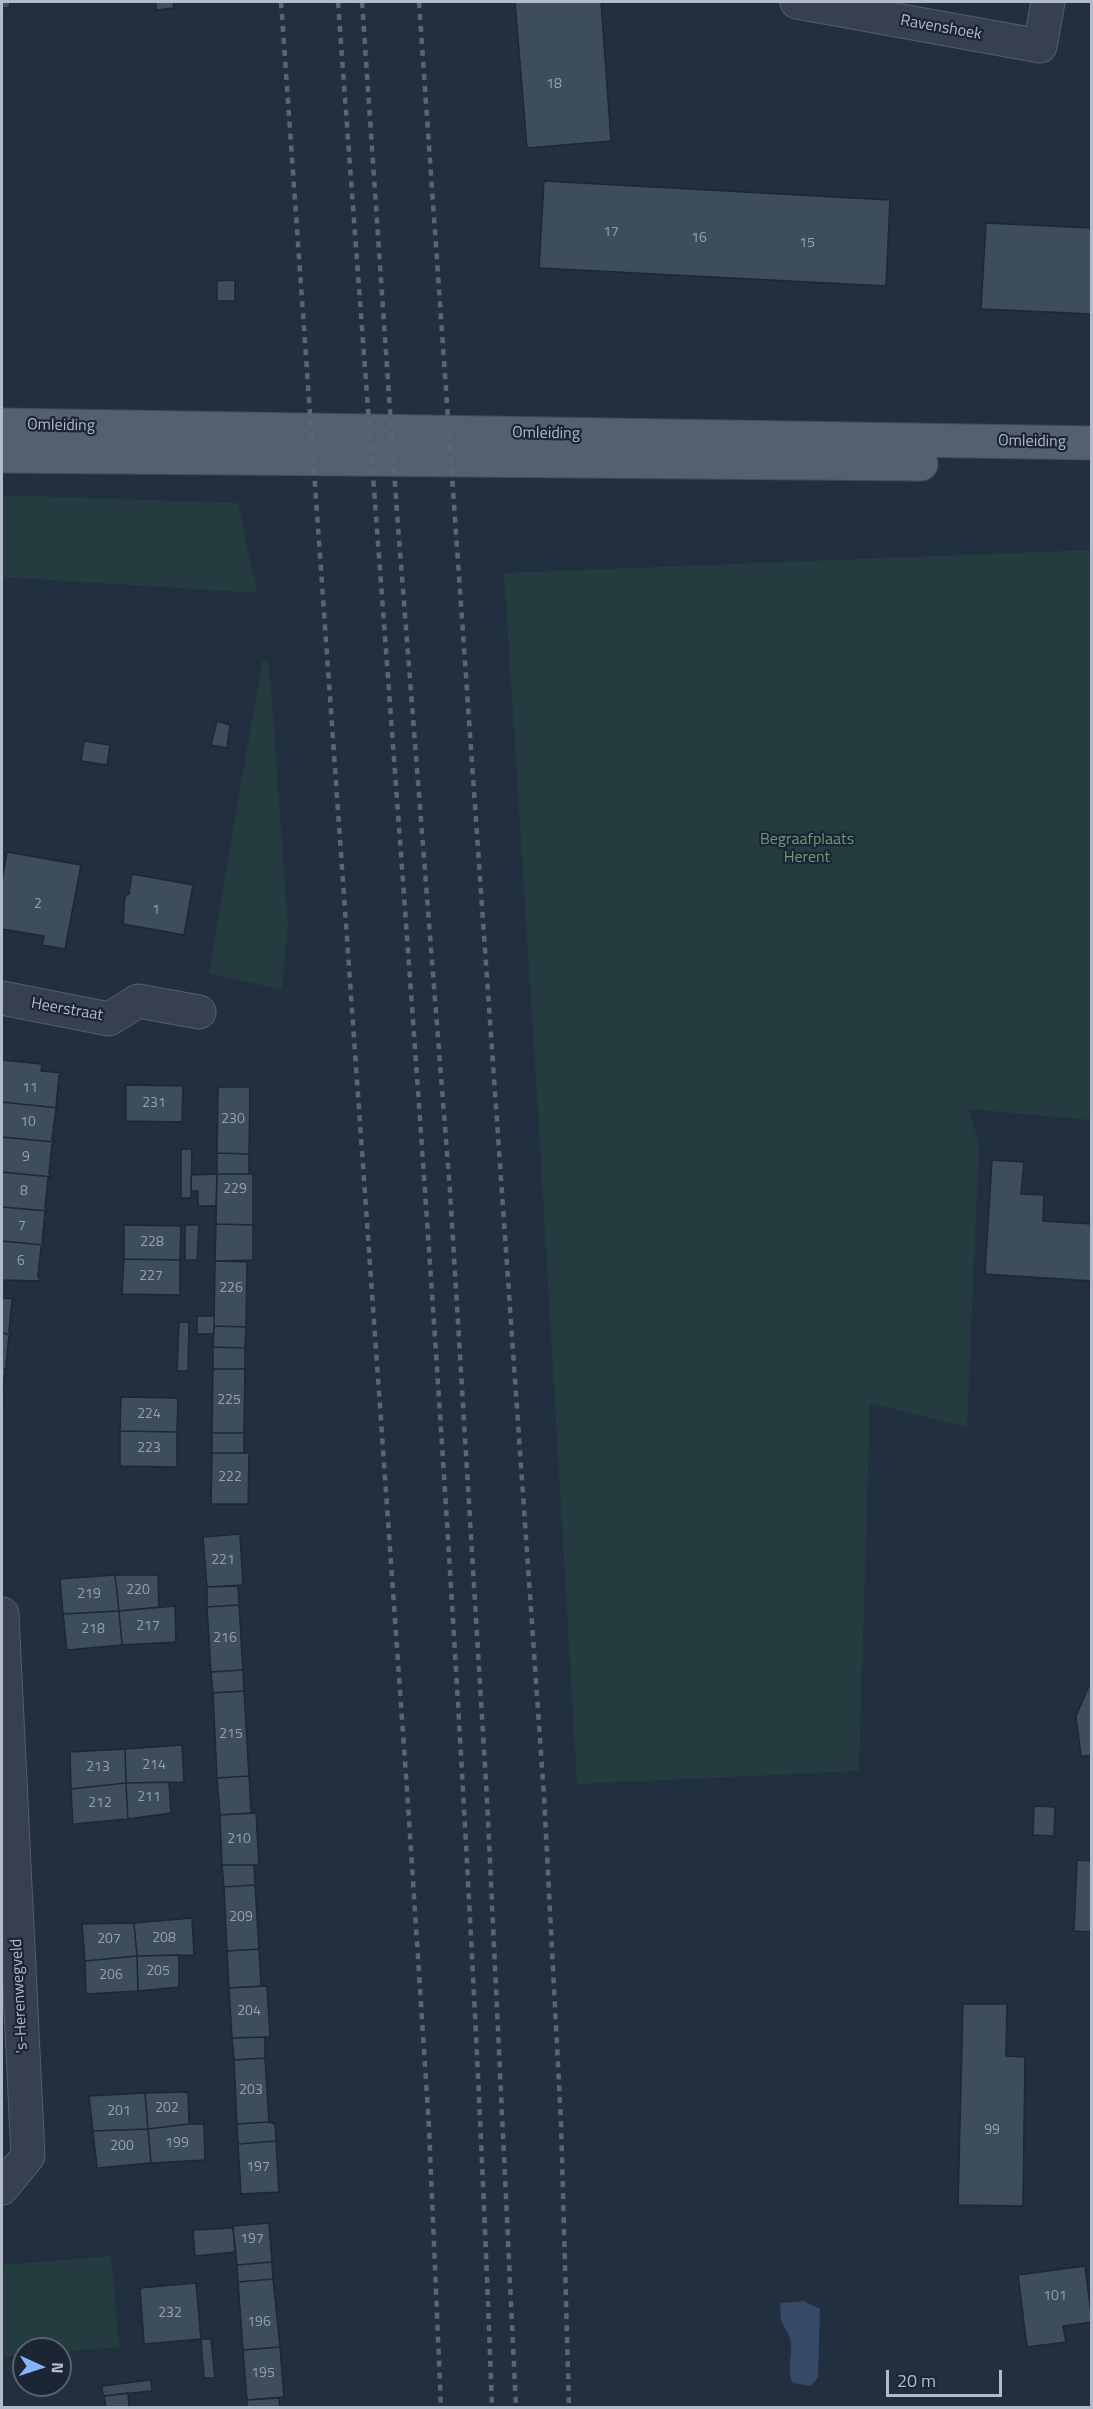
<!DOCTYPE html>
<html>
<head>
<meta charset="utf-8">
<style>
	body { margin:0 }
	#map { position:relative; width:1093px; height:2409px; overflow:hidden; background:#222f3e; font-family:"Titillium Web",sans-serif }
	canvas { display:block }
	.frame { position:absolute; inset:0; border:3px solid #b2bbc9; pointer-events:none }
	.north { position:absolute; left:12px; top:2337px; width:60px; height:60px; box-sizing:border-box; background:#1b2533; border:2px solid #57616f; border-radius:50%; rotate:93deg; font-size:16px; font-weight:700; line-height:24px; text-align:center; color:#b2bbc9 }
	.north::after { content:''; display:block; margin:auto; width:21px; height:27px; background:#83b4fd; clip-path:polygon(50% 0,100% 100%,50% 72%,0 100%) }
	.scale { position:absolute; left:886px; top:2370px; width:116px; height:27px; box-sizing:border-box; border:3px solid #b2bbc9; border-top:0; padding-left:8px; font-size:18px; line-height:21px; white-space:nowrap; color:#b2bbc9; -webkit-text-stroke:4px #1b2533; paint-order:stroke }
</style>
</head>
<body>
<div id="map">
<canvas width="1093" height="2409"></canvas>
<div class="frame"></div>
<div class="north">N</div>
<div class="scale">20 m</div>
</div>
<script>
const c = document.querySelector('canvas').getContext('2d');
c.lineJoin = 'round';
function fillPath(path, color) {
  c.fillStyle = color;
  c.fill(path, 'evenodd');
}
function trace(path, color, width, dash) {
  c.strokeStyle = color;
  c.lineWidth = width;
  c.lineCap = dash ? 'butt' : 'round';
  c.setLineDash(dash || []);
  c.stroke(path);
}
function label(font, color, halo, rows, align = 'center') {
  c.font = font + ' "Titillium Web",sans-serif';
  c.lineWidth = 4.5;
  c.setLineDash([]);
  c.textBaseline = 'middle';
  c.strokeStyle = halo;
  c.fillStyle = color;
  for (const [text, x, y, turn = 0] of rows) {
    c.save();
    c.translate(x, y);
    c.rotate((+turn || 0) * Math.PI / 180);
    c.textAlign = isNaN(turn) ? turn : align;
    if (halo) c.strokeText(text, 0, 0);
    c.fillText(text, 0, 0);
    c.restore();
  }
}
fillPath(new Path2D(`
	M2 495 238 503 257 593 2 577Z
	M1091 550V1120L969 1109 979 1144 967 1427 870 1403 859 1771 577 1784 537 1094 504 573Z
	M262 661 269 663 288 926 282 990 209 973Z
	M111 2256 119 2347 60 2352V2349H24V2355L2 2357V2265Z`), '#243c3f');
fillPath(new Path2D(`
	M804 2301 820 2309 818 2377 811 2386 793 2383C786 2370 792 2359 791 2345 790 2326 777 2330 781 2303Z`), '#354a66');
const building = new Path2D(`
	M2 2H10L9 8H2Z
	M156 2H173L174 8 156 10Z
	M515 2H601L611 141 527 148Z
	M544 181 890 200 886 286 539 268Z
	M986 223 1092 228V314L981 309Z
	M235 280V301H217V281Z
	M217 721 230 725 227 748 211 745Z
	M84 741 110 745 107 765 81 761Z
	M7 852 81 865 65 949 42 945 44 936 2 929V881Z
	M132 874 193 885 184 935 123 924 125 896 129 894Z
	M2 1060 42 1064 41 1071 62 1073 59 1076 56 1107 58 1108 2 1102Z
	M126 1085 183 1086 182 1122 126 1121Z
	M218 1087H250L249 1154 217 1153Z
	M2 1102 58 1108 56 1109 52 1139 55 1142 2 1137Z
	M2 1137 55 1142 52 1144 49 1174 52 1177 2 1172Z
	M181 1149H192L191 1198H181Z
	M217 1153 249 1154V1174H217Z
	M992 1160 1024 1162 1021 1194 1044 1195 1043 1221 1092 1224V1281L985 1274Z
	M2 1172 52 1177 48 1178 45 1208 48 1211 2 1207Z
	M217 1174H253V1225L216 1224Z
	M217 1174 216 1206H198V1191H191V1175Z
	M2 1207 48 1211 45 1212 42 1242 44 1245 2 1241Z
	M216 1224 253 1225V1260L215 1261Z
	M124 1225 181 1226 180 1260 124 1259Z
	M185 1225H199L197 1260H185Z
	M2 1241 44 1245 41 1247 38 1276 40 1281 2 1280Z
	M124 1259 180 1260V1295L122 1294Z
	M215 1261 247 1262 246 1327 214 1326Z
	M2 1298 16 1299 12 1301 9 1331 12 1335 2 1333Z
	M197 1316H214V1334H197Z
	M179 1322H189L188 1371H177Z
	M214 1326 246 1327 245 1348 213 1347Z
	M2 1333 12 1335 9 1336 6 1365 8 1369 2 1368Z
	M213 1347 245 1348V1369H213Z
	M2 1368 8 1369 5 1370 2 1400 4 1403H2Z
	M213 1369H245L244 1433H212Z
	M121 1397 178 1398 177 1432 120 1431Z
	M120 1431 177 1432V1467L120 1466Z
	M212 1433H244V1453H212Z
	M212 1453H249L248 1504H211Z
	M240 1534 243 1585 207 1587 203 1537Z
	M115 1575H158L159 1607 119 1611Z
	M115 1575 119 1611 63 1614 60 1579Z
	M238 1586 239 1605 207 1607V1587Z
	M239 1605 243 1670 211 1672 207 1607Z
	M175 1606 176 1642 122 1645 119 1611Z
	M119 1611 122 1645 67 1650 63 1614Z
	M243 1670 244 1691 213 1693 211 1672Z
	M1092 1679V1756H1081L1076 1716Z
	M244 1691 249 1776 217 1778 213 1693Z
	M182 1745 184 1782 126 1783 125 1749Z
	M125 1749 126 1783 71 1789 70 1752Z
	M249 1776 251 1813 220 1815 217 1778Z
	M169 1782 171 1813 128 1819 126 1783Z
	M126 1783 128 1819 73 1824 71 1789Z
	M1034 1806 1055 1807 1054 1836 1033 1835Z
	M256 1813 259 1865H222L220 1815Z
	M1077 1860 1092 1861V1932L1074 1931Z
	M222 1865H254L255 1885 224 1887Z
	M255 1885 259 1949 227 1951 224 1887Z
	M192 1918 194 1955 137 1956 134 1923Z
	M134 1923 137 1956 85 1961 82 1924Z
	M259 1949 261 1986 229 1988 227 1951Z
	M179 1955V1987L138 1991 137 1956Z
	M137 1956 138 1991 86 1994 85 1961Z
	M267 1986 270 2037 232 2038 229 1988Z
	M963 2004H1007L1006 2056 1025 2057 1023 2206 958 2205Z
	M265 2037V2058L234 2060 232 2038Z
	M265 2058 269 2122 237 2124 234 2060Z
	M188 2092 189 2124 148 2129 145 2093Z
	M145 2093 148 2129 93 2131 89 2096Z
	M269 2122 275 2124 276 2141 238 2144 237 2124Z
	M189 2124H204L205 2160 151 2163 148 2129Z
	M148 2129 151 2163 97 2168 93 2131Z
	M276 2141 279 2192 241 2194 238 2144Z
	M269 2223 272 2262 237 2265 233 2226Z
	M233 2228 235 2252 195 2256 193 2230Z
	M272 2262 273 2279 238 2282 237 2265Z
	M1085 2266 1092 2322 1063 2326 1066 2342 1027 2347 1018 2275Z
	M273 2279 280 2347 243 2350 238 2282Z
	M196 2283 201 2339 144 2344 140 2288Z
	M201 2339H211L215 2378H204Z
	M280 2347 284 2397 247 2400 243 2350Z
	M151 2380 152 2391 103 2396 102 2386Z
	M128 2393 129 2408H106L104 2396Z
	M279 2398 280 2408H247V2400Z`);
fillPath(building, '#3e4d5e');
trace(building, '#1d2735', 1.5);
const street = new Path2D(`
	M797 2 1040 46 1048 2
	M2 998 109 1019 138 1001 199 1012
	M2 1614 28 2156 2 2188`);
const primary = new Path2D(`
	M2 425 1092 443
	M2 456 921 464`);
trace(street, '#545e6c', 35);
trace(primary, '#424c5a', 35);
trace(street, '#36404e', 33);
trace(primary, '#54606e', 33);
trace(new Path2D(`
	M281 2 408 1804 429 2127 441 2408
	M338 2C396 803 463 1604 492 2408
	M362 2 397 513 450 1191 487 1799 516 2408
	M419 2 544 1796 561 2122 569 2408`), '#586575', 4.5, [6, 6]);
label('14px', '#95a0ae', null, [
	["18",554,85],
	["17",611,233],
	["16",699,239],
	["15",807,244],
	["2",38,905],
	["1",156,911],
	["11",30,1089],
	["231",154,1104],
	["230",233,1120],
	["10",28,1123],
	["9",26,1158],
	["229",235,1190],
	["8",24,1192],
	["7",22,1227],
	["228",152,1243],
	["6",21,1262],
	["227",151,1277],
	["226",231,1289],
	["225",229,1401],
	["224",149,1415],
	["223",149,1449],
	["222",230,1478],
	["221",223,1561],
	["220",138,1591],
	["219",89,1595],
	["217",148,1627],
	["218",93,1630],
	["216",225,1639],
	["215",231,1735],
	["214",154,1766],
	["213",98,1768],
	["211",149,1798],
	["212",100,1804],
	["210",239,1840],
	["209",241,1918],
	["208",164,1939],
	["207",109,1940],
	["205",158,1972],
	["206",111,1976],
	["204",249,2012],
	["203",251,2091],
	["202",167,2109],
	["201",119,2112],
	["99",992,2131],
	["199",177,2144],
	["200",122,2147],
	["197",258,2168],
	["197",252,2240],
	["101",1055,2297],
	["232",170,2314],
	["196",259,2323],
	["195",263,2374]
]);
label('16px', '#b2bbc9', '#1b2533', [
	["Ravenshoek",941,28,10],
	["Omleiding",61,426,1],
	["Omleiding",546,434,1],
	["Omleiding",1032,442,1],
	["Heerstraat",67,1010,10],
	["'s-Herenwegveld",20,1996,-93]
]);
label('16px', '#689c73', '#1b2533', [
	["Begraafplaats",807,840],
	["Herent",807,858]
]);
</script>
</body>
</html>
